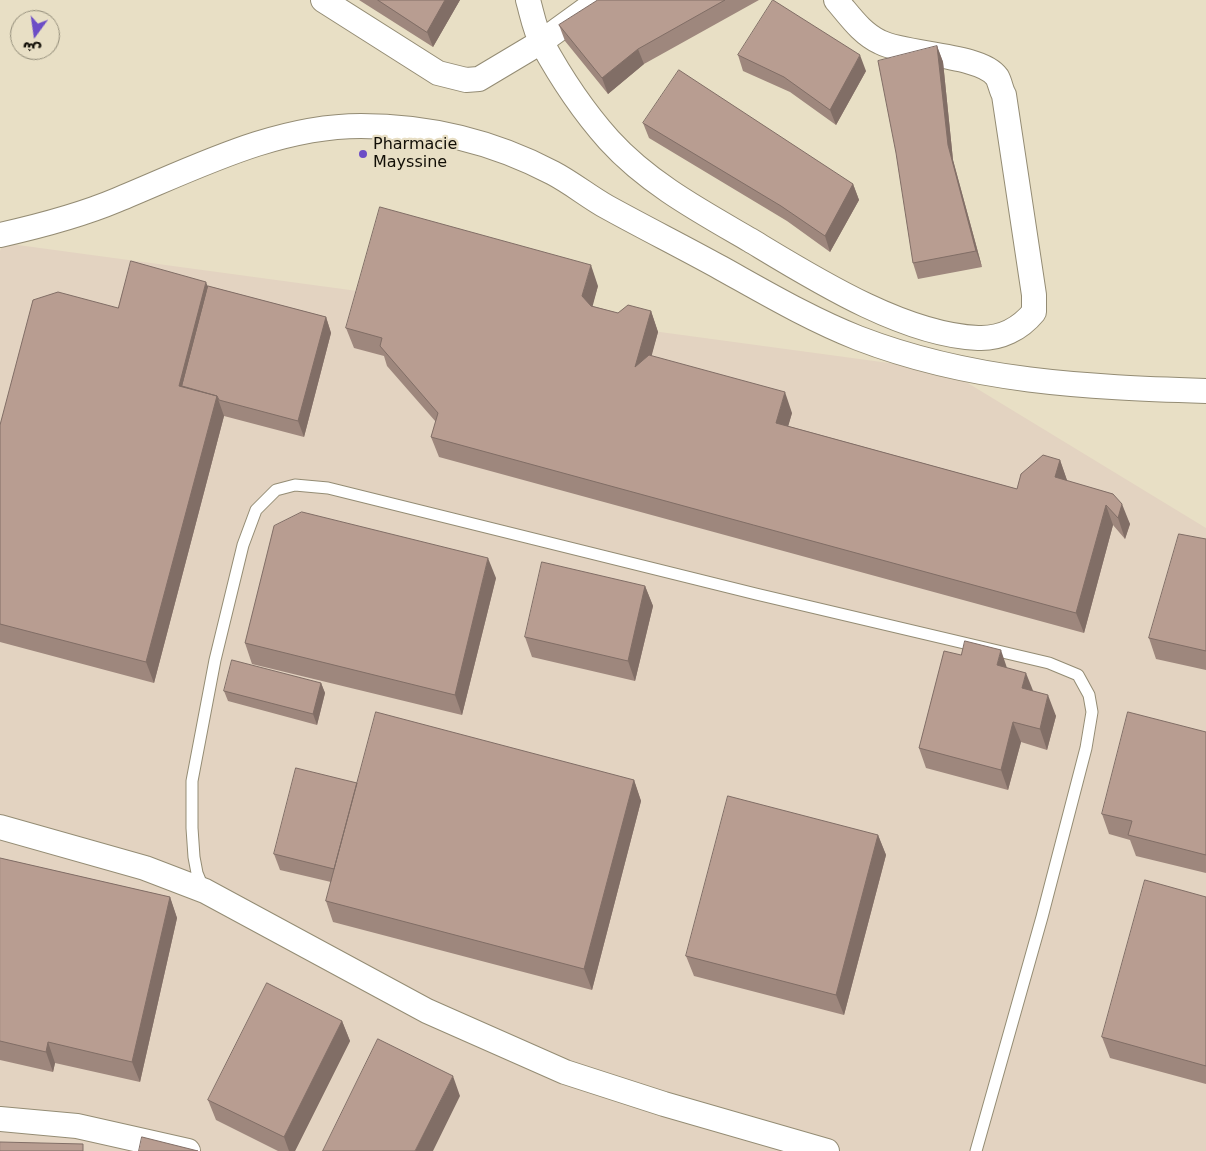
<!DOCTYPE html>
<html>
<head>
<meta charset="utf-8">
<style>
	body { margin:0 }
	#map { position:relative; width:1206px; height:1151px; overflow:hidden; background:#e8dfc5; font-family:"DejaVu Sans","Noto Naskh Arabic",sans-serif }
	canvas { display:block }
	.north { position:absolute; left:10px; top:10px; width:50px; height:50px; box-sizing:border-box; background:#e8dfc5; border:1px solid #928c79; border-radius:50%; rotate:194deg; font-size:14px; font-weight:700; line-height:20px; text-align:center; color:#120f07 }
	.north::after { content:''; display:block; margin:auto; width:18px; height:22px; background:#6c4dc6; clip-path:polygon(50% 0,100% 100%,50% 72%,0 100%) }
</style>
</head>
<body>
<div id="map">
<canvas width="1206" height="1151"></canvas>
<div class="north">ش</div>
</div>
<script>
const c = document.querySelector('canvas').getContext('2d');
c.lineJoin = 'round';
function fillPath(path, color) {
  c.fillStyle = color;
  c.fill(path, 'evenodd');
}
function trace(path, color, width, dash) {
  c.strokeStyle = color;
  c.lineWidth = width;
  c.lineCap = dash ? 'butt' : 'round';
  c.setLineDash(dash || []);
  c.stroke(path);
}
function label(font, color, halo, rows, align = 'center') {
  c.font = font + ' "DejaVu Sans",sans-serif';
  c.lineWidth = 4.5;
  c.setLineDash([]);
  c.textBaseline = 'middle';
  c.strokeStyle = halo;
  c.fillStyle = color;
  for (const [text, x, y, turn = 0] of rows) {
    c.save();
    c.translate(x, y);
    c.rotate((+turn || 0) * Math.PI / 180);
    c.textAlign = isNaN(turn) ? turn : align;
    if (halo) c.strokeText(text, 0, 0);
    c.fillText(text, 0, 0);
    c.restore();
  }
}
fillPath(new Path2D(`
	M3 243 948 371 1206 528V1151H0V251Z`), '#e3d3c1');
const service = new Path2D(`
	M204 890 197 873 194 857 192 828V781L215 660 243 545 256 510 276 490 295 485 328 488 756 594 1049 663 1078 675 1089 695 1092 712 1086 748 1042 917 976 1151`);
const minor = new Path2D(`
	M323 0 438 73 466 80 479 79 541 42 599 0
	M528 0C532 14 535 31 542 43 560 76 584 112 609 140 648 183 700 211 750 240 813 278 903 335 978 338 1000 339 1020 329 1034 312V295L1004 95C1001 90 1000 82 997 77 981 54 905 55 880 42 861 33 850 16 836 0
	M0 235C40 226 79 216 117 200 195 168 275 126 361 126 428 126 494 142 553 173 572 183 589 197 607 207 645 228 683 247 721 268 766 293 810 319 858 338 972 382 1085 387 1206 391
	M0 827 145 868 205 891 427 1011 565 1072 664 1104 827 1151
	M0 1119 77 1126 188 1151`);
trace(service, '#948c74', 13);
trace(minor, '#948c74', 26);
trace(service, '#fff', 11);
trace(minor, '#fff', 24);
fillPath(new Path2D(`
	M359 0H460L433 47Z
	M598 0H759L644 64 608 94 565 41 559 25Z
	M937 46 943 62 953 160 982 267 918 279 913 263Z
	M738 55 866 71 836 125 790 92 743 71Z
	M643 123 853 184 859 200 830 252 787 221 649 138Z
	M208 286 326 317 331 333 304 437 224 416 154 683 0 642V425L118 308Z
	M598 286 592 306 618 313 651 311 658 332 651 356 792 413 788 426 1017 489 1060 460 1067 481 1113 494 1130 524 1125 539 1113 525 1084 633 439 457 431 437 436 422 387 366 384 356 354 348 346 328Z
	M1206 539V670L1156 659 1149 638Z
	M496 578 462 715 252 664 245 643Z
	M645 586 653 606 635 681 532 657 525 637Z
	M1007 668 1033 691 1056 716 1047 750 1021 742 1008 790 926 768 919 748Z
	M321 683 325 693 317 725 228 701 224 691Z
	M1206 732V873L1136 856 1130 840 1109 834 1102 814Z
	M634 780 641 801 592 990 333 922 326 901 331 882 280 870 274 854 357 783Z
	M878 835 886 855 844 1015 694 976 686 956Z
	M0 858 170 897 177 918 140 1082 55 1063 53 1072 0 1060Z
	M1206 897V1084L1110 1058 1102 1037Z
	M342 1021 350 1041 295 1151H278L216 1120 208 1100Z`), '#9e877d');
fillPath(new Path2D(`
	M445 0H460L433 47 427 32Z
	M937 46 943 62 953 160 982 267 976 251 948 145Z
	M638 49 644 64 608 94 602 78Z
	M860 55 866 71 836 125 830 110Z
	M853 184 859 200 830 252 825 236Z
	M591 265 598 286 590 316 582 296Z
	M206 282 214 302 190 393 179 386Z
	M651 311 658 332 643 388 635 367Z
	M326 317 331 333 304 437 298 421Z
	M785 392 792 413 783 444 776 423Z
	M217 396 224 416 154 683 146 662Z
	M1060 460 1067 480 1062 498 1055 477Z
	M1122 504 1130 524 1125 539 1118 518Z
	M1106 505 1113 525 1084 633 1076 613Z
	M488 558 496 578 462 715 455 695Z
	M645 586 653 606 635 681 628 661Z
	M1001 650 1008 671 997 665Z
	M1026 673 1034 693 1022 688Z
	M321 683 325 693 317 725 313 714Z
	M1048 695 1056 716 1047 750 1040 729Z
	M1013 722 1021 742 1008 790 1001 770Z
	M634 780 641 801 592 990 584 969Z
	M878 835 886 855 844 1015 836 995Z
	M170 897 177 918 140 1082 132 1062Z
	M342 1021 350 1041 295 1151H289L284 1137Z
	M48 1042 55 1063 53 1072 46 1052Z
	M453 1076 460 1096 433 1151H415Z`), '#816e66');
const building = new Path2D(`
	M378 0H445L427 32Z
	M598 0H725L638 49 602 78 559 25Z
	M773 0 860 55 830 110 784 77 738 55Z
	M937 46 948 145 976 251 913 263 896 153 878 61Z
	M679 70 853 184 825 236 781 206 643 123Z
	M380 207 591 265 582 296 591 306 618 313 628 305 651 311 635 367 649 355 785 392 776 423 1017 489 1021 474 1043 455 1060 460 1055 477 1113 494 1122 504 1118 518 1106 505 1076 613 431 437 438 413 380 346 382 338 346 328Z
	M131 261 206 282 179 386 217 396 146 662 0 624V425L33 300 58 292 118 308Z
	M208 286 326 317 298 421 219 400 217 396 182 386Z
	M302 512 488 558 455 695 245 643 274 526Z
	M1179 534 1206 539V651L1149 638Z
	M542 562 645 586 628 661 525 637Z
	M965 641 1001 650 997 665 1026 673 1022 688 1048 695 1040 729 1013 722 1001 770 919 748 944 651 961 655Z
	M232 660 321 683 313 714 224 691Z
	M376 712 634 780 584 969 326 901Z
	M1128 712 1206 732V855L1128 835 1132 821 1102 814Z
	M296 768 357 783 334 869 274 854Z
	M728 796 878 835 836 995 686 956Z
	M0 858 170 897 132 1062 48 1042 46 1052 0 1041Z
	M1145 880 1206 897V1066L1102 1037Z
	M267 983 342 1021 284 1137 208 1100Z
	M378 1039 453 1076 415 1151H323Z
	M142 1137 198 1151H139Z
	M0 1142 83 1144V1151H0Z`);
fillPath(building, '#b89d91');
trace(building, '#816e66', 1);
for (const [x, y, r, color] of [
	[363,154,5,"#6c4dc6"]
]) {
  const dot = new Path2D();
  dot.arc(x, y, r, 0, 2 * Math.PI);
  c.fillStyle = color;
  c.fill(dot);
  trace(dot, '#e8dfc5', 2);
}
label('16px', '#120f07', '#e8dfc5', [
	["Pharmacie",373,145],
	["Mayssine",373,163]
], 'left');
</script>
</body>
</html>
